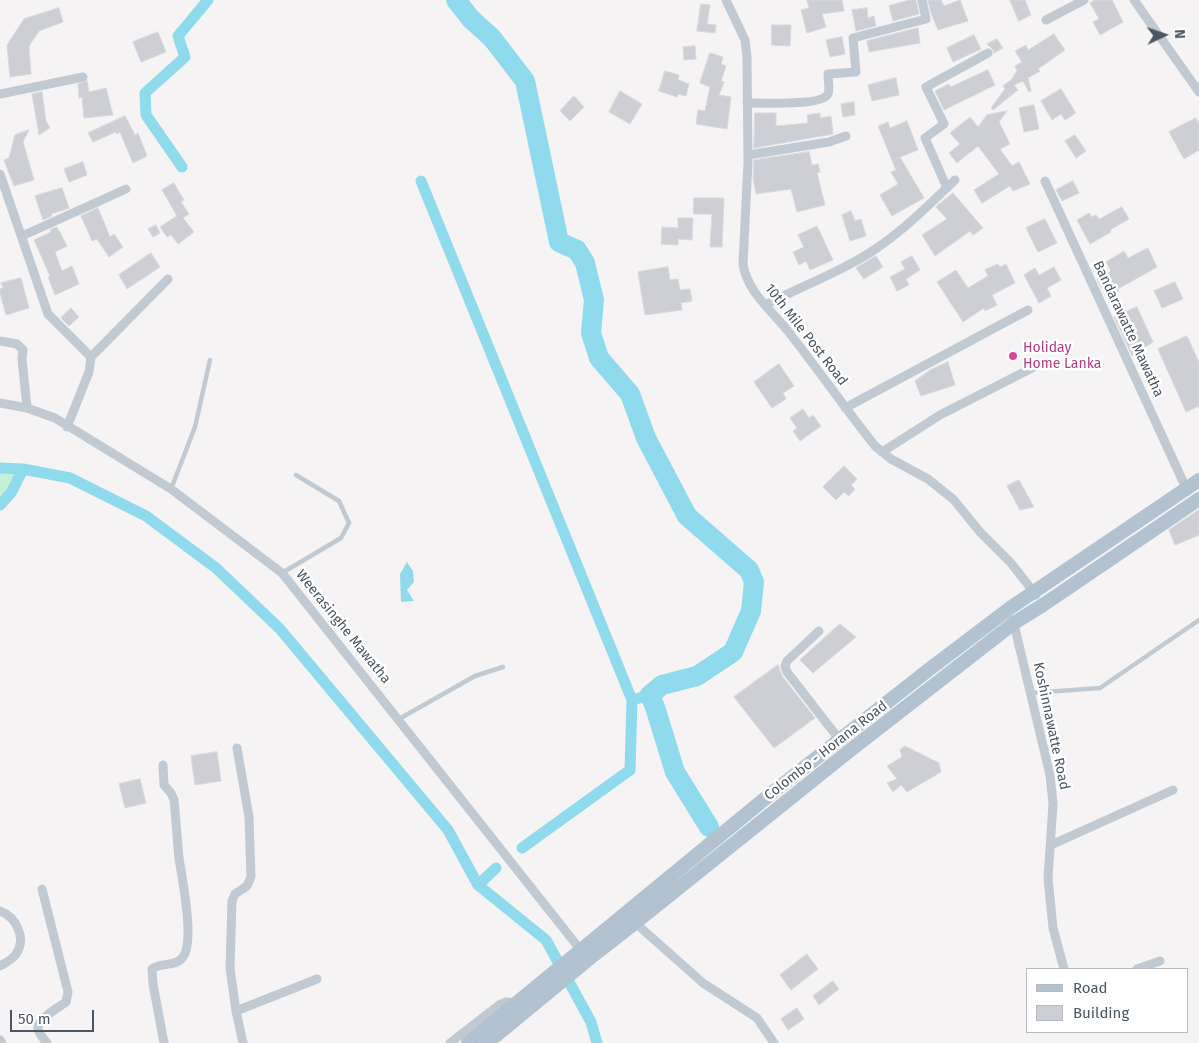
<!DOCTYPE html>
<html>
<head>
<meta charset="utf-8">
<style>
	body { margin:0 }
	#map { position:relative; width:1199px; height:1043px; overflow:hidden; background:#f5f3f3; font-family:"Fira Sans",sans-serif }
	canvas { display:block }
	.legend { position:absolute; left:1026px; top:968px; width:162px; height:65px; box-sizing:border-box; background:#fff; border:1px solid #b7bbc0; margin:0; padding:6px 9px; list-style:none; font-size:15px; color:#4a5661 }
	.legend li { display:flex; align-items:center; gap:10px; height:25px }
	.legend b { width:25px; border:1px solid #b7bbc0 }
	.north { position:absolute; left:1139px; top:10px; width:50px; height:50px; -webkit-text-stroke:4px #fff; paint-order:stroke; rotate:87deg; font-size:14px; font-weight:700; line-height:20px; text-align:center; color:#4a5661 }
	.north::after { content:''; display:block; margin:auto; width:18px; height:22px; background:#4a5661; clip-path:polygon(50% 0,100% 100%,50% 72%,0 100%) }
	.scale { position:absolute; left:10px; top:1010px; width:84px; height:22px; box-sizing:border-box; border:2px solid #4a5661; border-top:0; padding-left:6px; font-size:15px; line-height:18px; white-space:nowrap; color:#4a5661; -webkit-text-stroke:4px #fff; paint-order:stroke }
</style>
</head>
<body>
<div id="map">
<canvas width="1199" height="1043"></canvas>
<ul class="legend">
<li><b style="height:6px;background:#b3c2d1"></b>Road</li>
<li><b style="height:14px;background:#cdcfd5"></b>Building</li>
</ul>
<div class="north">N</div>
<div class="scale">50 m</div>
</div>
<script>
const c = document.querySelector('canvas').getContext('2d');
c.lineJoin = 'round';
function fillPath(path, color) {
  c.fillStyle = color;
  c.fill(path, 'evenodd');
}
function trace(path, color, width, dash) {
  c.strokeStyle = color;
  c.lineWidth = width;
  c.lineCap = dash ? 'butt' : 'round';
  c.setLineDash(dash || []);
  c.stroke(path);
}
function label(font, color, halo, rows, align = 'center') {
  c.font = font + ' "Fira Sans",sans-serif';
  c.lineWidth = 5;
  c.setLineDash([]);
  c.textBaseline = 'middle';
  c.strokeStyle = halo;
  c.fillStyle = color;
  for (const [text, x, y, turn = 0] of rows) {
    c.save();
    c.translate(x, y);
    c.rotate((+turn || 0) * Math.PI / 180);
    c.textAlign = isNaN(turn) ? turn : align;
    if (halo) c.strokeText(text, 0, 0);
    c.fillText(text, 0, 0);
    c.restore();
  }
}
fillPath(new Path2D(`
	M0 472H18L6 493 0 499Z`), '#c3f1d5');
fillPath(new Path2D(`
	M407 562 413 571 414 582 407 590 414 601 401 602 400 574Z`), '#90daee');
trace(new Path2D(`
	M182 167 146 115 145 93 185 57 178 36 208 0
	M421 181 632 700 650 695
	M0 468 23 469 70 478 146 516 216 568 280 629 448 830 478 885 546 940 591 1022 597 1043
	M0 505 11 493 23 469
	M522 848 630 770 632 700
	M478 885 496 868`), '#90daee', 11);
trace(new Path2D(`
	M456 0 471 19 492 38 525 81 559 242 577 250 585 263 594 300 591 333 599 358 630 394 646 438 687 516 749 570 754 582 751 611 733 652 697 676 662 685 650 695 655 707 675 772 709 827`), '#90daee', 20);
const building = new Path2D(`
	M807 0H842L844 11 822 14 826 27 807 33 801 10 809 8Z
	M910 0H916L919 14 893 21 889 6Z
	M928 0H941L944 6 960 0 968 21 938 30 931 13Z
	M1010 0H1025L1031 15 1019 21Z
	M1095 0H1112L1123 22 1100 35 1093 22 1099 19 1090 3Z
	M701 4 710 5 707 24 716 25 715 33 697 31Z
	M59 8 63 22 39 31 29 46 31 74 10 77 7 45 24 19Z
	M867 8 868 18 874 16 876 26 856 31 852 10Z
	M772 25H791L790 46 772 45Z
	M918 28 920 43 869 52 867 41Z
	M158 32 166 52 141 62 133 42Z
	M1054 34 1065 50 1038 69 1040 71 1028 78 1031 91 1029 92 1023 81 1014 85 1018 90 993 110 991 108 1005 89 1003 86 1012 79 1017 71 1015 66 1022 62 1015 51 1026 45 1028 50Z
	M974 35 981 49 953 62 947 48Z
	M842 37 845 54 830 57 826 40Z
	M997 39 1003 48 994 53 993 50 987 44Z
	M695 46 696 59 684 60 683 47Z
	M710 53 723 57 721 64 726 66 721 81 724 82 719 95 731 97 727 129 696 124 698 110 705 111 710 87 700 83Z
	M988 70 995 85 944 110 935 91 949 84 950 87Z
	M665 71 679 75 678 80 689 84 686 96 678 94 677 97 659 91Z
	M896 78 899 95 872 101 868 85Z
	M87 81 89 92 106 88 113 115 84 118 82 97 79 98 78 84Z
	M1061 89 1076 113 1065 120 1061 114 1052 120 1041 101Z
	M620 91 642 104 630 124 609 112Z
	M42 92 46 121 50 128 39 135 32 94Z
	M574 96 584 107 570 121 560 111Z
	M854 102 855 115 843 117 841 104Z
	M1034 105 1039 129 1024 132 1019 108Z
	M1007 111 999 122 1010 144 1000 149 1012 166 1019 162 1030 184 1013 191 1010 186 982 203 974 190 999 174 978 146 957 163 949 153 960 144 950 133 970 117 978 127 987 115Z
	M755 113H776V126L808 123 807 115 820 113V118L831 116 833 134 754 148Z
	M125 116 135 135 138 133 147 156 133 163 120 132 117 134 116 132 93 142 88 133Z
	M1196 118 1199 124V150L1184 159 1169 132Z
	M907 121 918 150 900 157 924 198 892 216 880 195 898 184 891 172 896 170 878 126 888 122 890 128Z
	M29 130 23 142 34 180 14 186 4 160 9 158 15 135Z
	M1075 135 1086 151 1076 158 1065 141Z
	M809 152 812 165 818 164 820 172 817 173 825 205 797 212 791 189 756 194 753 178 754 160Z
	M83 162 87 175 69 182 64 169Z
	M1073 181 1079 193 1062 201 1056 190Z
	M174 183 184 200 181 202 189 214 183 218 194 232 178 244 171 235 167 237 160 227 177 216 162 190Z
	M62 188 69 208 51 214 52 216 43 220 35 196Z
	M953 193 983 228 973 235 970 231 935 256 922 235 947 219 936 207Z
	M694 198H724L722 247H710L712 214H694Z
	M1122 207 1129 219 1110 230 1111 232 1090 244 1077 220 1089 213 1092 217 1096 215 1099 219Z
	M98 208 110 237 114 234 123 247 109 257 97 239 92 241 81 216Z
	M851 211 855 221 861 219 866 236 850 241 842 215Z
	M678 218H693L692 240 678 239V245L661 244 662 227 678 228Z
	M1045 219 1057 243 1038 252 1026 228Z
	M156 225 160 233 153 237 148 229Z
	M817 226 833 260 810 270 806 261 799 265 793 252 804 247 798 235Z
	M57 227 67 246 55 252 62 271 72 266 79 284 55 295 48 277 50 276 34 240 51 232 50 230Z
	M1148 248 1157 267 1118 289 1119 291 1108 299 1097 280 1111 271 1106 262 1124 251 1128 258Z
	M151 253 160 267 127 289 119 275Z
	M876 256 883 267 864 279 856 268Z
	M912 256 920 270 906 279 909 285 897 291 890 277 905 269 901 262Z
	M998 264 1000 267 1006 264 1015 283 992 295 997 305 985 311 984 308 963 322 937 282 956 270 968 288 988 276 985 270Z
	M668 267 670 280 678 279 680 290 690 289 692 301 681 303 682 310 645 315 638 272Z
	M1054 267 1061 280 1047 288 1051 296 1039 303 1024 275 1035 268 1039 275Z
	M21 278 29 308 6 315 0 293V289L3 288 1 283Z
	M1175 282 1183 299 1162 308 1154 291Z
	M1137 307 1153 342 1132 356 1114 317Z
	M71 308 79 317 69 326 61 318Z
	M1187 336 1199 362V406L1186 412 1158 349Z
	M948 362 955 385 921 396 915 381 930 370Z
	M779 364 794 386 783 393 786 399 772 408 754 382Z
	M803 409 809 418 813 415 821 426 800 441 793 431 797 428 790 418Z
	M844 466 857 479 851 485 855 489 849 496 844 492 836 500 823 487Z
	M1019 480 1034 507 1020 510 1007 486Z
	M1199 510V535L1175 545 1169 530Z
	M840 624 856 637 813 673 800 660Z
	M778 665 782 676 815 718 774 748 734 697Z
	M905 746 939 763 941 772 907 792 901 785 893 792 887 783 897 779 887 766 902 757 900 750Z
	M217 752 221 781 195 785 191 756Z
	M140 779 146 803 125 808 119 784Z
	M807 954 818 969 791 990 780 975Z
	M833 981 839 989 819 1005 813 996Z
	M797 1008 804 1019 788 1030 781 1019Z`);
fillPath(building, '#cdcfd5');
trace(building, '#d7d9de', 1);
trace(new Path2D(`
	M171 489 195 427 210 360
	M282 573 341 538 349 523 339 501 296 475
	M1031 693 1100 688 1199 620
	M399 719 475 676 503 667`), '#c1cad2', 4.5);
trace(new Path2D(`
	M726 0 745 40 747 57 748 162 743 264C747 291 770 309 787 330 817 368 845 408 875 446L891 459 928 479 954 500 980 532 1011 563 1036 595
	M1134 0 1199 92
	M1046 20 1084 0
	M0 94 83 77
	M747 103C761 103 823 106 828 94 830 89 828 80 828 74L856 72 853 38 926 19 922 0
	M748 155 829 142 846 136
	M0 174 48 314 91 357
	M1045 181 1186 488
	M947 188 925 138 944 124 926 87 988 53
	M22 236 126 189
	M765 305C802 286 843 271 877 248 906 228 930 204 955 180
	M0 341 17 344 23 350 22 359 27 408
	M0 403 27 408 55 418 171 489 282 573 583 953
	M845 408 1028 310
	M67 427 89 372 91 357 168 279
	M882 452 940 415 1032 368
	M1013 620 1050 775 1053 804 1048 878 1053 928 1064 969
	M819 631 787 661 785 666 787 672 839 739
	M237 748 249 817 251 877 247 886 235 894 232 901 230 968 236 1011 243 1043
	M163 765 164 785 171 793 174 800C176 819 177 838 179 858 182 878 195 941 183 957 176 967 161 962 152 969L153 984 164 1043
	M1051 845 1173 790
	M42 889 68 992 66 1002C59 1007 36 1020 38 1029 39 1034 44 1039 47 1043
	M0 911C16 917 27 938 16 954 13 959 5 963 0 966
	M632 920 703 983 757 1018 774 1043
	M1137 969 1160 961
	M236 1011 317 979
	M0 1040 2 1043
	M450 1043 499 1005 506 1002 516 1003`), '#c1cad2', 9);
trace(new Path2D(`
	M468 1043 773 792 927 671 1010 608 1199 480
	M487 1043 590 958 635 923 848 752 1014 623 1043 605 1199 499`), '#b3c2d1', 14);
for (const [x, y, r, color] of [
	[1013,356,5,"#d1479c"]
]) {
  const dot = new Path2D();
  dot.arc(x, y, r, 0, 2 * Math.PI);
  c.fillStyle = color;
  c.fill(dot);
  trace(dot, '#fff', 2);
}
label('14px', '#4a5661', '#fff', [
	["Bandarawatte Mawatha",1128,329,65],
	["10th Mile Post Road",806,335,52],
	["Weerasinghe Mawatha",343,627,51],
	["Koshinnawatte Road",1051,726,78],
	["Colombo - Horana Road",826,751,-38]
]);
label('14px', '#b23c85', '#fff', [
	["Holiday",1023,348],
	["Home Lanka",1023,364]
], 'left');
</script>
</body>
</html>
